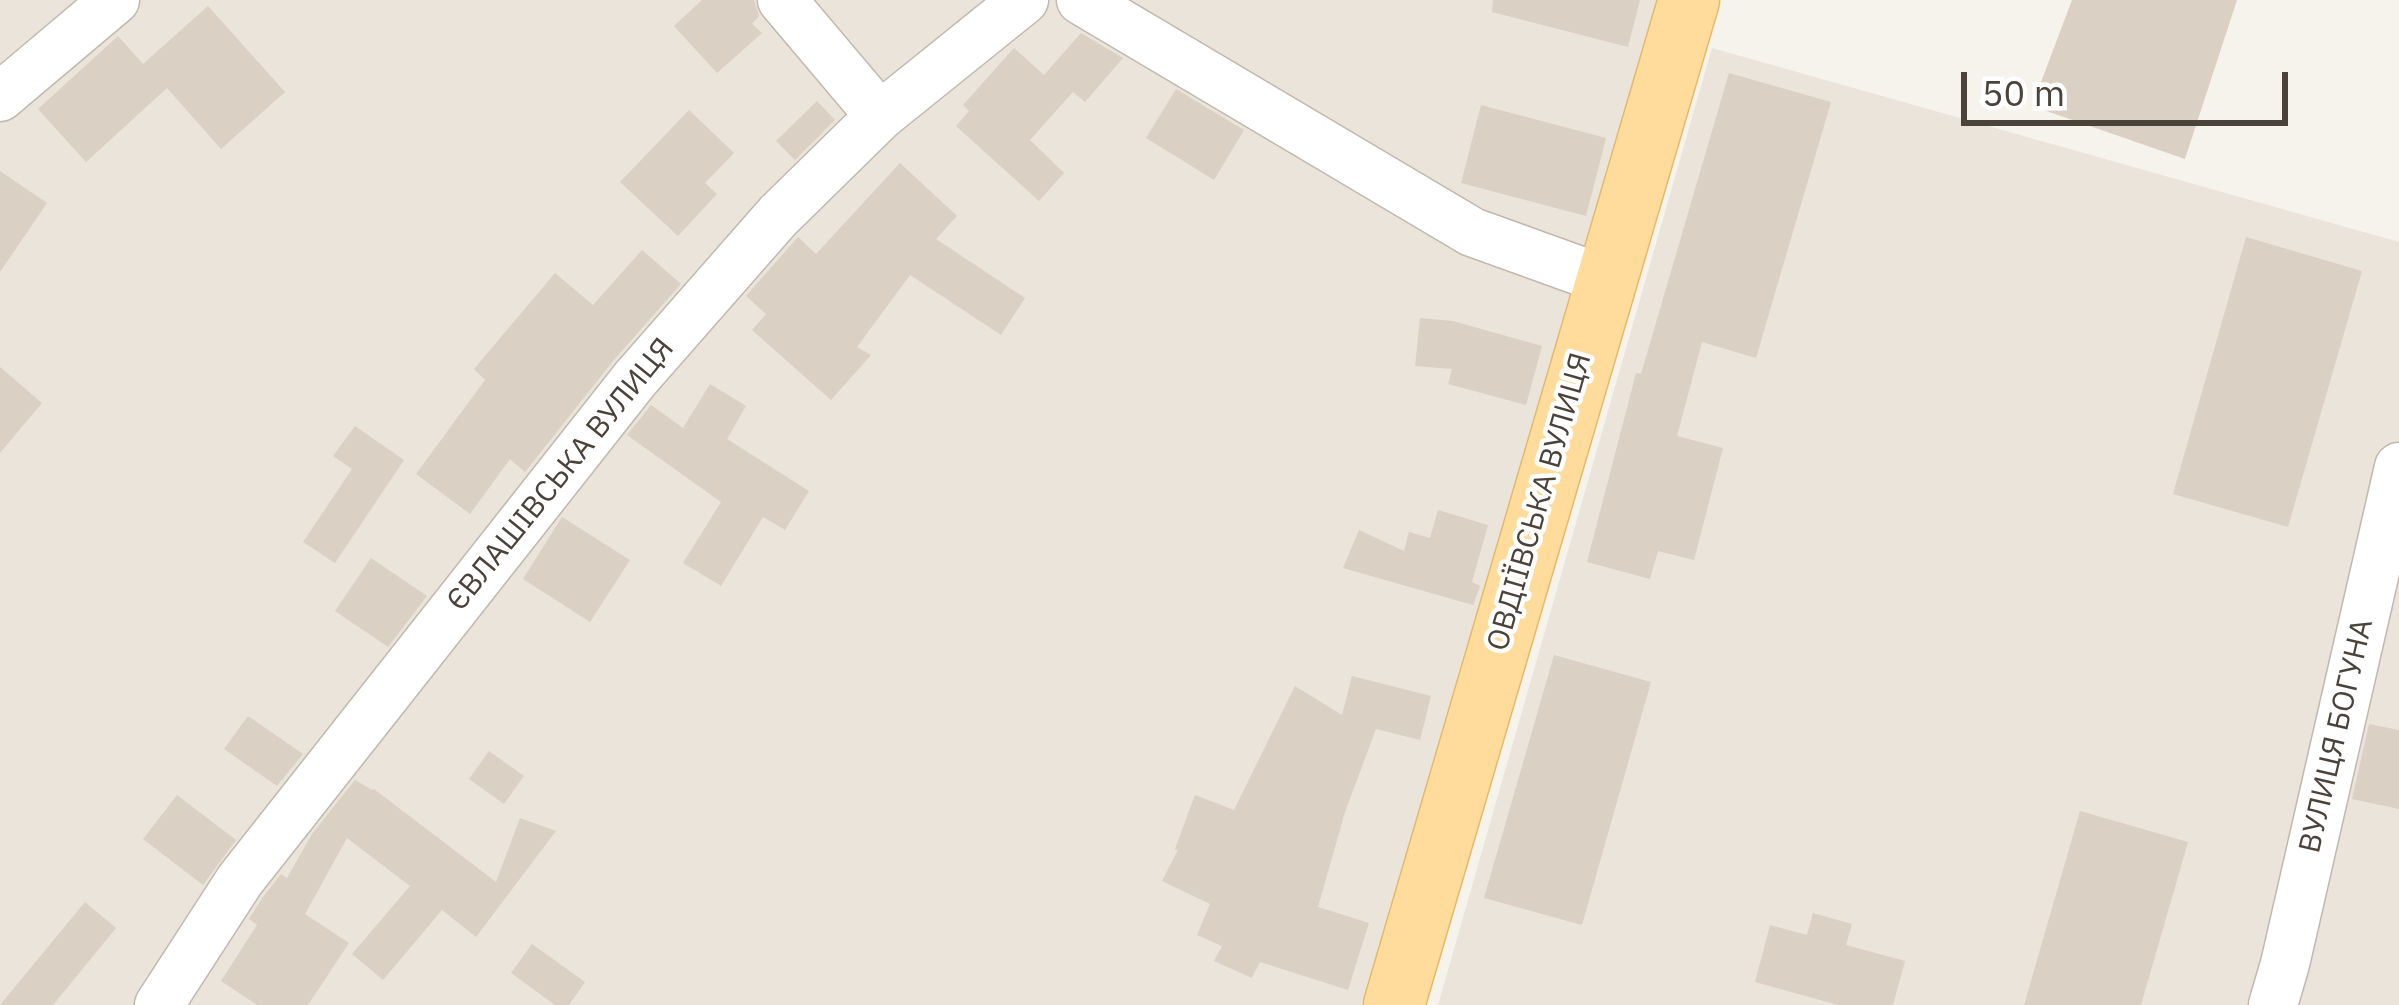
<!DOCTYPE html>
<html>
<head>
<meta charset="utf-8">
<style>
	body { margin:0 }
	#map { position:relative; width:2399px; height:1005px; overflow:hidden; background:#f6f2ec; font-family:"IBM Plex Sans",sans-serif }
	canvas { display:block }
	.scale { position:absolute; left:1961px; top:72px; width:327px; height:54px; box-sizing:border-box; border:6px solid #4b4339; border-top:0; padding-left:15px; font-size:36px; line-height:42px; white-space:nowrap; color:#4b4339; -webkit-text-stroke:9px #fff; paint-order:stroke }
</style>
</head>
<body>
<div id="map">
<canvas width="2399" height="1005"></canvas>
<div class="scale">50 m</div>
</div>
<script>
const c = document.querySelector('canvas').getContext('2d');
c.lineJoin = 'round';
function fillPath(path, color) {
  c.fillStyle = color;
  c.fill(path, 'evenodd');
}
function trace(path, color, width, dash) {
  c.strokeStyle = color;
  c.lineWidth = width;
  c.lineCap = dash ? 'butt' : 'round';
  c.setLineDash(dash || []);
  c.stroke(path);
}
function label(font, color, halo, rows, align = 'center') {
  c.font = font + ' "IBM Plex Sans",sans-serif';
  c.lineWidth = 9;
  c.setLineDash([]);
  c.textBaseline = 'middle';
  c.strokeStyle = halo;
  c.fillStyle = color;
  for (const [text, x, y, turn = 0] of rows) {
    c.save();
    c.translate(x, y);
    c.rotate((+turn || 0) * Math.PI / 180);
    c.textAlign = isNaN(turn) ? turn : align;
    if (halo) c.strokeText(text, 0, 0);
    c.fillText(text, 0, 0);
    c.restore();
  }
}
fillPath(new Path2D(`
	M0 0H1663L1371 1005H0Z
	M1712 48 2399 242V1005H1438Z`), '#eae4da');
fillPath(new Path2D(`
	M702 0H754L759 16 752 24 762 33 717 73 674 26Z
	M1493 0H1640L1628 47 1492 12Z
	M2072 0H2237L2185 159 2032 106Z
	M208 6 285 92 221 149 167 88 86 162 38 109 118 36 143 64Z
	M1081 33 1123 58 1085 102 1073 92 1030 140 1064 173 1039 201 956 126 969 111 963 105 1014 48 1044 75Z
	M1729 73 1831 102 1756 358 1702 342 1677 436 1723 448 1694 560 1658 551 1650 579 1587 562 1636 373 1641 374Z
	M1176 89 1244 130 1214 180 1146 138Z
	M817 101 835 120 795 160 776 141Z
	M1481 105 1606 138 1586 216 1461 183Z
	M689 110 734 153 705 183 717 194 678 236 620 182Z
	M900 163 957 216 936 239 1025 298 1001 335 910 275 857 347 871 355 831 400 752 330 766 314 746 296 798 237 816 254Z
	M0 171 47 203 0 272Z
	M2246 237 2362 271 2288 527 2173 494Z
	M642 250 681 284 613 361 525 472 510 459 470 514 416 474 485 380 474 369 555 273 593 305Z
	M1420 318 1453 321 1542 346 1526 405 1448 384 1452 369 1415 366Z
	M0 367 42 403 0 453Z
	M710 384 746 406 727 439 809 491 785 530 763 517 721 586 683 563 721 502 627 435 651 405 683 428Z
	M355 426 404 460 335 563 303 542 352 469 333 456Z
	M1438 510 1488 525 1472 582 1480 586 1473 605 1343 568 1359 530 1404 551 1409 532 1430 538Z
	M562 517 630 560 590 622 523 579Z
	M371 558 427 596 388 647 335 611Z
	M1554 655 1651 682 1582 925 1484 898Z
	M1352 676 1431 696 1420 740 1376 729 1345 812 1318 907 1369 923 1348 990 1260 962 1252 978 1214 961 1222 946 1197 935 1210 904 1162 881 1178 850 1175 849 1195 795 1234 810 1295 686 1342 715Z
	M248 716 303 754 277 786 224 749Z
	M2369 724 2399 730V809L2352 799Z
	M489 751 524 776 504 804 469 779Z
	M355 780 372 790 374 789 496 882 520 818 556 831 476 937 442 910 383 980 352 954 410 886 347 838 305 914 349 943 308 1005H257L221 981 257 925 249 919 263 897 281 874 287 878 312 834Z
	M177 795 236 840 203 885 143 839Z
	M2080 811 2188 842 2141 1005H2024Z
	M85 902 116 928 53 1005H0Z
	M1813 913 1852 924 1846 945 1905 961 1893 1005H1838L1755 982 1770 925 1807 935Z
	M532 944 585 982 569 1005H555L511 973Z`), '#dbd0c4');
const minor = new Path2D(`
	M782 0 880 116
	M1081 0 1472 232 1605 280
	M0 97 115 0
	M159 1005 240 880 635 379 778 216 880 116 1024 0
	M2273 1005 2285 964 2399 467`);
const major = new Path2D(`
	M1394 1005 1689 0`);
trace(minor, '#c2b9ae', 51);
trace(major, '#e6b969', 63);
trace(minor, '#fff', 48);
trace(major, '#ffdc9c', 60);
label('30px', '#4b4339', '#fff', [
	["ЄВЛАШІВСЬКА ВУЛИЦЯ",561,475,-51],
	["ОВДІЇВСЬКА ВУЛИЦЯ",1540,502,-74],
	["ВУЛИЦЯ БОГУНА",2337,736,-77]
]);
</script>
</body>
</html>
